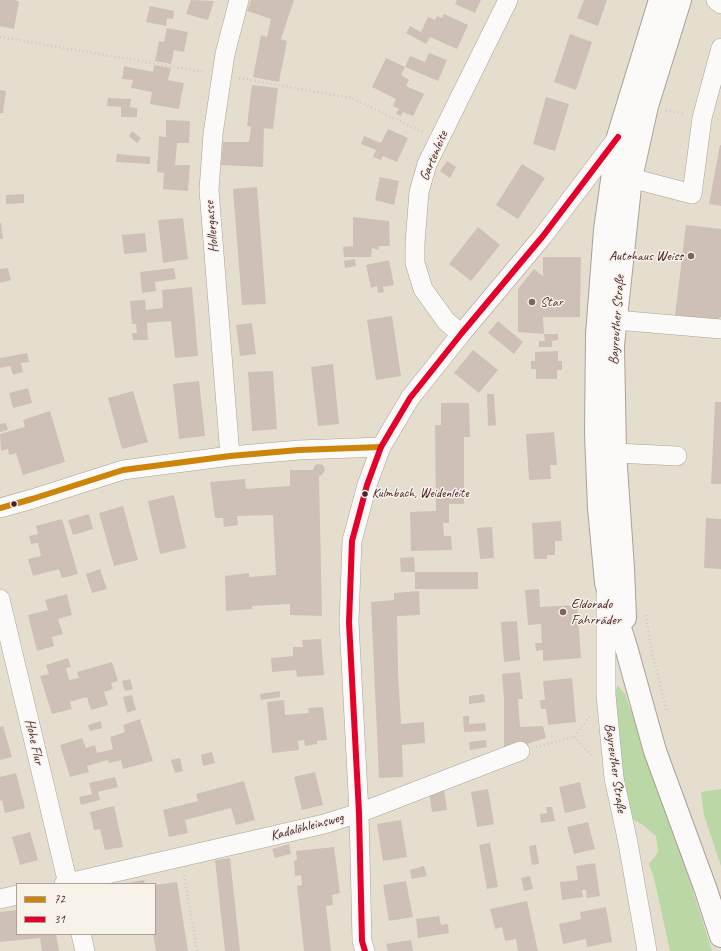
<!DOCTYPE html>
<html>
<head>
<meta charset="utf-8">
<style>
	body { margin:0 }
	#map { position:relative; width:721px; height:951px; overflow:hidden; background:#e5dece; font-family:Caveat,sans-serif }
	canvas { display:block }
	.legend { position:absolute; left:16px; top:883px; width:140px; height:52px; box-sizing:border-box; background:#f7f3e8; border:1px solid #b29e9c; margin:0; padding:5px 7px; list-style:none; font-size:12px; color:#4a1f2b }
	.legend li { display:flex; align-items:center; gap:8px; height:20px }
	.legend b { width:20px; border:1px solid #b29e9c }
</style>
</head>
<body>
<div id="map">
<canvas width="721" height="951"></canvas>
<ul class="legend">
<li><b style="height:5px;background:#cc840b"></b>72</li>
<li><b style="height:5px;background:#e4002b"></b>31</li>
</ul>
</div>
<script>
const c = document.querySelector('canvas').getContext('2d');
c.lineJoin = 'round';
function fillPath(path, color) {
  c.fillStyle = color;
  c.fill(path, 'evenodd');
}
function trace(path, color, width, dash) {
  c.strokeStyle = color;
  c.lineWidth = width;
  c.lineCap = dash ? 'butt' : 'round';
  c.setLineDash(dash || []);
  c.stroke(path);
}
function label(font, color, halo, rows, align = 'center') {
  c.font = font + ' Caveat,sans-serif';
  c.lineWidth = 3;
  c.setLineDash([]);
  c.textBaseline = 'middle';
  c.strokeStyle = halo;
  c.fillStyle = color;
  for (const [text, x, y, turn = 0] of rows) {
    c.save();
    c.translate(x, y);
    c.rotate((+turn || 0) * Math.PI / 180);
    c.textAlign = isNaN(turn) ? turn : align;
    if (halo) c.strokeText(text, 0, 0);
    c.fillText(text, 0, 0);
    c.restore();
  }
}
fillPath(new Path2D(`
	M618 686 625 694 689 879 712 951H670L654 878 649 864 658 852 656 836 643 825 632 819 620 769 614 693Z
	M721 789V866L704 815 701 792Z`), '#bbd7a6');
fillPath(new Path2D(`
	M0 0H15L19 2 14 29 0 26Z
	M191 0 214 1 208 20 186 14Z
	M251 0H294L281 39 287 41 279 82 253 77 261 35 267 37 271 19 247 11Z
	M457 0H481L475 13 455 4Z
	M584 0H607L598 26 577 18Z
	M150 6 174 11 173 19 167 18 166 26 146 22Z
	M444 14 468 25 457 49 430 37 426 44 406 33 410 26 421 32 428 17 435 20 437 16 442 18Z
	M167 28 188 32 184 52 174 50 171 64 155 61 159 41 164 42Z
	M570 34 592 42 576 90 554 82Z
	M429 53 447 60 438 81 405 67 410 56 425 62Z
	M386 58 405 67 401 75 409 80 406 86 424 94 413 116 403 112 401 116 396 114 399 109 393 106 396 99 372 87Z
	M154 65 171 68 168 80 184 83 179 109 150 104 152 92 131 88 133 80 122 79 124 66 153 72Z
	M252 85 278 88 273 129 264 128 263 167 221 165 223 142H249L251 127 247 126Z
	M0 90 6 91 3 113H0Z
	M546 97 569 104 555 151 533 144Z
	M108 98 131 99 130 107 137 108V117H121V107L107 106Z
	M166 120 190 121 189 143H177L175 165H190L188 191 163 189 164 173 157 172 159 136 166 137Z
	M388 129 408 138 397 162 383 156 381 160 373 157 376 150 361 144 364 136 381 143Z
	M132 131 141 138 137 143 129 136Z
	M720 145H721V206L709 204Z
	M117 154 150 157V164L116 162Z
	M447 161 456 167 450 178 440 171Z
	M522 164 545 178 518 219 496 205Z
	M380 177 399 181 394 205 375 200Z
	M257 187 266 304 242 305 233 189Z
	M24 194V203L6 204V195Z
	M353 217 389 221 390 246H379L378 250 372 248 371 257H344L343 247 353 246Z
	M183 218 188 259 163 263 158 220Z
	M0 223H1L3 239H0Z
	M686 225 721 229V317L716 320 675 315Z
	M478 227 500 245 471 281 449 264Z
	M145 233 147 252 124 254 122 235Z
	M543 257H581L580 317H543L544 334 518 332V289L534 269 543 276Z
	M355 259 356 266 345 268 344 261Z
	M389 260 394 285 383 287 384 292 378 293 377 286 371 288 366 265Z
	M8 268 11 280 0 283V269Z
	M174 268 176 279 155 282 156 291 142 293 140 272Z
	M192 287 198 356 175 358 171 321 147 323 148 340H133L132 333H137L136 324H132L130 301 145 300 146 310 163 308 162 290Z
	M392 316 401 376 376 380 367 320Z
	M498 321 523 342 514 354 488 333Z
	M252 323 256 354 240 356 236 325Z
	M544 334H558V340L552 341V347H539V341H545Z
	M473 350 498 370 479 393 454 373Z
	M558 351V361H562V370H557V379H536V369H531V361H535V352Z
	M27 353 29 362 21 363 23 372 13 375 10 366 0 368V358Z
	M333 364 339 424 318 426 311 367Z
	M273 371 277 429 252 431 248 372Z
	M199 381 205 436 179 439 173 384Z
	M28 388 32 403 13 408 9 393Z
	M133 391 148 442 122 449 108 398Z
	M487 394H494L496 425 488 426Z
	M715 402H721V484H711Z
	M441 403H469L470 437H464V504H449V523H443L444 536H451L452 550 411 551 410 512 436 511 435 425H441Z
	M50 411 65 462 23 475 16 453 9 455 8 449 1 451 0 434 25 427 23 420Z
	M6 423 8 430 0 432V424Z
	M554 432 557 465H550L551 479 529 480 526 434Z
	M318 464 323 465 325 470 322 475 319 476 322 616 290 615V604L252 606V609L226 611 225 576 249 573V577L276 575 273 515 237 516 238 525 224 527 223 518H215L210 482 245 479 246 489 290 486V470H313L315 465Z
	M174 495 186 548 160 554 148 501Z
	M123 506 138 560 114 566 99 513Z
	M89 514 93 529 73 535 68 520Z
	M706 518 721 519V569L704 568Z
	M62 519 78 574 62 578 59 569 33 576 28 559 41 556 38 543 31 544 29 536 38 534 36 526Z
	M561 521 562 541H555V555H547V559H534L532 523Z
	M492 527 494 558 480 559 477 528Z
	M414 557 415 572H478V589H415V572H401L400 558Z
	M100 569 107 589 92 593 86 574Z
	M539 589 540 607 577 605 581 658 543 661V650L536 651 535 643H542L541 624 528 625 525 590Z
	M419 591 420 615 397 616 398 671 401 724 424 722 425 743 402 745 403 777 379 778 371 602 394 600V593Z
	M67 594 72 615 58 619 63 634 52 637 54 646 37 651 28 615 48 610 45 600Z
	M517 621 520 660 504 662 501 622Z
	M321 639 324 675 297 677 296 670 272 672 271 658 293 656V647H303L302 640Z
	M68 658 71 667 66 668 69 680 79 678 77 672 112 662 118 681 111 683 113 689 104 692 108 705 91 710 87 697 70 702 72 709 52 714 40 676 49 674 46 665Z
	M520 672 523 699H518L520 727 543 726 546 738 504 751V700L502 674Z
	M572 678 576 722 548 725 546 709H541L540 700H545L543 681Z
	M130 679 133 689 125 691 122 681Z
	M280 691V697L261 700 260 694Z
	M484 694 485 702 469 704V696Z
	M132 695 136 710 127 713 123 697Z
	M284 700 285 715 309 713 308 708 323 707 327 740 317 741V744L305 746 304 740 298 741 299 750 272 753 267 702Z
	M463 716H469V724L485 723 486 731 464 732Z
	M140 719 153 761 123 769 121 760 109 763 108 760 87 766 89 772 70 777 60 745 82 738 86 748 95 745 97 753 113 749 110 737 125 732 123 725Z
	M101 721 102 728 90 731 88 725Z
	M3 726 12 757 0 760V727Z
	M486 740 487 747 470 750 469 742Z
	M212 752 215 763 203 766 201 755Z
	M180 758 183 771 175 773 171 760Z
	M315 772 323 805 302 810 294 777Z
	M16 773 25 808 5 813 2 800 0 801V777Z
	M115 777 118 787 98 792 100 800 81 805 79 797 92 794 89 783Z
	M244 781 255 820 236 825 231 808 185 820 188 833 169 837 163 810 198 801 196 794Z
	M580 782 586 808 565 813 559 787Z
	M488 789 494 824 477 827 471 792Z
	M444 790 447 810 432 812 429 792Z
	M114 806 123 847 105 850 100 829 94 830 90 812Z
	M546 807H552L555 821 541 823 540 814 547 813Z
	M401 820 407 857 383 861 377 824Z
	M588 822 595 849 574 854 567 827Z
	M30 832 38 860 20 865 12 837Z
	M490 843 498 887 487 889 479 845Z
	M289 844 291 854 275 858 272 849Z
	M536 845 539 864 532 865 529 846Z
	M334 847 340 893 332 895 333 905 326 906 331 951H304L297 886 302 885 301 875 295 876 294 861 297 860 296 851Z
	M230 858 240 951H225L215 860Z
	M595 863 600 896 587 898 586 890H582L583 897 562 900 560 882 578 880 576 866Z
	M424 866 427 876 412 879 410 870Z
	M530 876 533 889 524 891 521 878Z
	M144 880 145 884H127V883Z
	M406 881 413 917 389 921 383 885Z
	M177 882 188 951H156L153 934H155V885Z
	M527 901 538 951H518L516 939 505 941 502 927 495 929 490 909Z
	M606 907 612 942 587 947 586 939 563 944 559 924 581 919 580 912Z
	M17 910V934H56L59 951H42L40 938 0 942V912Z
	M439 916 441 925 448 924 449 933 418 938 416 919Z
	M411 940 413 951H388L386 944Z`), '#cec0b6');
const minor = new Path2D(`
	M716 0 721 4
	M631 178 692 194 702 118 721 48
	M616 320 721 329
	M461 334 446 321 423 289 415 263V243L419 192 427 164 508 0
	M615 453 677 456
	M230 456 209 190 213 134 225 54 239 0
	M0 508 32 499 123 470 230 456 299 450 381 447
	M606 594V695L614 778 628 843 647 951
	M0 599 68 884
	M64 884 324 824 359 813 520 751
	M0 899 17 895
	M81 934 85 951
	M365 951 362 941 359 813 349 622 352 541 367 485 381 447 410 398 461 334 543 236 618 137`);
const major = new Path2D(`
	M660 0 618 137 605 230 597 335 596 433 599 508 606 583 626 647 655 751 706 890 721 936
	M625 618 623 568 615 453 613 345 631 178 647 106 680 0`);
trace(minor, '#aaa098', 20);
trace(major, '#aaa098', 24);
trace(new Path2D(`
	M0 37 205 72
	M239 78 351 98 423 132
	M666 110 684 114
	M646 615 652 653 667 712
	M574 737 593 757
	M536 747 574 737 590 716
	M184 875 197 951`), '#cdc9c6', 2.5, [1, 3]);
trace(minor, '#fbfaf8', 19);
trace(major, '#fbfaf8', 22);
trace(new Path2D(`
	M0 508 32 499 123 470 230 456 299 450 381 447`), '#cc840b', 6);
trace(new Path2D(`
	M365 951 362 941 359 813 349 622 352 541 367 485 381 447 410 398 461 334 543 236 618 137`), '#e4002b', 6);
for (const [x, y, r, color] of [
	[691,256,4,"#806264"],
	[532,302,4,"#806264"],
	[365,494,3.5,"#4a1f2b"],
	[14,504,3.5,"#4a1f2b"],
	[563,612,4,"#806264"]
]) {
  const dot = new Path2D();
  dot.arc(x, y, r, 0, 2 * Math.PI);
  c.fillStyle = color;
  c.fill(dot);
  trace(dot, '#f7f3e8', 1.5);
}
label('13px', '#4a1f2b', '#f7f3e8', [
	["Kulmbach, Weidenleite",372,494]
], 'left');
label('14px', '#4a1f2b', '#f7f3e8', [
	["Gartenleite",434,156,-67],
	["Hollergasse",212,227,-95],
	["Bayreuther Straße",617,320,-86],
	["Hohe Flur",34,742,77],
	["Bayreuther Straße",615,768,82],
	["Kadalöhleinsweg",307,827,-15]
]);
label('14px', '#4a1f2b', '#f7f3e8', [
	["Autohaus Weiss",683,256,"right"],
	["Star",540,302],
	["Eldorado",571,604],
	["Fahrräder",571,620]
], 'left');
</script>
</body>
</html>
